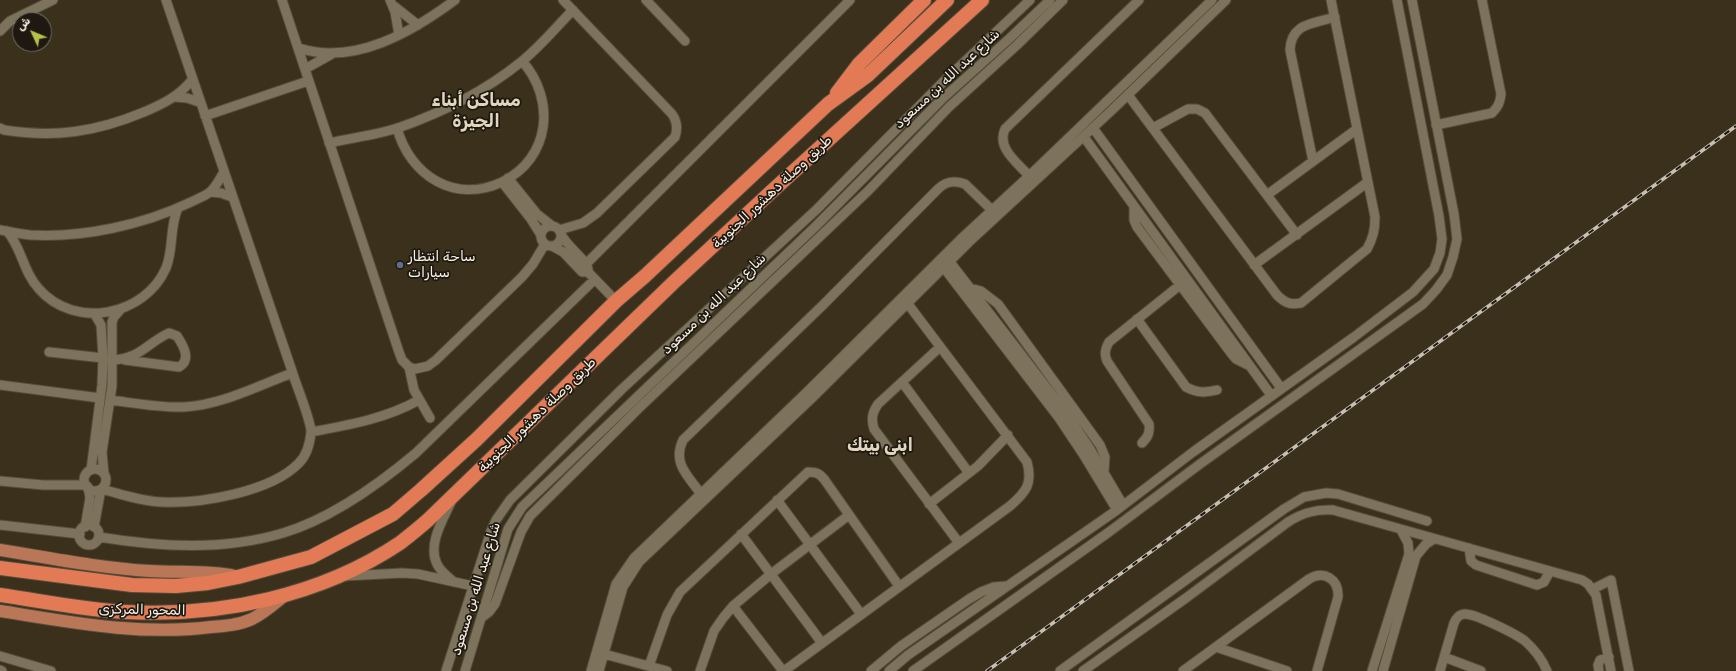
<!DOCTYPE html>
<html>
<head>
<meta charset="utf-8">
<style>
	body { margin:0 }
	#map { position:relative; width:1736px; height:671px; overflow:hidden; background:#3a301c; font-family:Rubik,Cairo,sans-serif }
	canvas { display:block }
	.north { position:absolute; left:12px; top:12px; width:40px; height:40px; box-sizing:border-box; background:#1d1810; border:1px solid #746e65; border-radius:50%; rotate:314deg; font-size:11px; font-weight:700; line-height:16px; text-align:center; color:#f7f0e4 }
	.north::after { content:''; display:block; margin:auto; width:14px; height:18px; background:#b6c148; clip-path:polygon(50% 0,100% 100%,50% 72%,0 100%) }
</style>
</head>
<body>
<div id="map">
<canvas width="1736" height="671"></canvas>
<div class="north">ش</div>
</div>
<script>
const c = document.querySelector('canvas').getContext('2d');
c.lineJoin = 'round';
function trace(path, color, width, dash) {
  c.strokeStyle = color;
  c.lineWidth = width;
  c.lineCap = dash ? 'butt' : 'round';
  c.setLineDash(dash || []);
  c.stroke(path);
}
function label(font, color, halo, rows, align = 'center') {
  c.font = font + ' Rubik,Cairo,sans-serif';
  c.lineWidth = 3.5;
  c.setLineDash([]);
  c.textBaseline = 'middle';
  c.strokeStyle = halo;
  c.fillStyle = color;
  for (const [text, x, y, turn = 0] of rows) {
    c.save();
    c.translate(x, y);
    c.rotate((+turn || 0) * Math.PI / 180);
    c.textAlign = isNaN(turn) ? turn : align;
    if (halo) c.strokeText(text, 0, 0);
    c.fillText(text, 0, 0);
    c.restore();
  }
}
const minor = new Path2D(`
	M282 0 399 352 402 360 409 367 415 369 428 366 436 360 522 277 533 264 545 244
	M390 0 395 12 399 35
	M646 0 685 41
	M394 6 418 25
	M0 31 10 21 53 0
	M299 48C354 66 412 32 455 0
	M305 69 332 54
	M1128 95 1277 295C1285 303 1290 305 1301 303L1367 249C1373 238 1375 230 1375 217L1331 0
	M175 97 187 98 199 102
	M205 116 308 81
	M1436 125 1492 113C1498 107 1500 103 1501 94L1482 0
	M0 128 4 130C55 138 96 132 144 112 163 104 179 96 192 80
	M397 128C410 176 455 204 502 182 551 158 556 99 522 61
	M1093 128 1281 388
	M1153 128 1188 109H1197L1205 113 1297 235
	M1084 137 1271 395
	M329 143C351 138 376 135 398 128 441 113 485 91 521 62 540 47 556 27 573 10
	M1313 161 1290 50C1291 23 1313 24 1335 17
	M1029 176C1018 163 996 148 1005 129L1139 0
	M508 178 537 214 551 225
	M502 182 531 219 541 235
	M210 192 221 193 232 197
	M1267 195 1357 129
	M1134 206V220L1137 227 1231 353 1236 359 1250 366
	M541 236a10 10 0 1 1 20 0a10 10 0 1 1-20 0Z
	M0 230C10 232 20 234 30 235 83 238 143 225 191 202 197 199 205 196 210 192 216 187 220 178 224 172
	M559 230 583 223 597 213 675 137C678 128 677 121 672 114L563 0
	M7 231C22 248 23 272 39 289 75 330 145 316 166 268 174 248 169 228 178 208
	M561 234C567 247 586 259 588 269
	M552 246 563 252 582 272H588L616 301
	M950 262 1067 414 1090 449 1123 505
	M586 264 850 0
	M1254 265 1368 182
	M944 268 1059 418 1083 454 1117 510
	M970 288 981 291 998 304 1100 445 1105 457 1104 472
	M1137 319 1186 387C1197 393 1205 393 1217 390
	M940 347 878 404C872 413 871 419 874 429L959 543
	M49 352 103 358
	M112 360C140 359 147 343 169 333L177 336C183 345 192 360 179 367L125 360
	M409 367 414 390 430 418
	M902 382 969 473
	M0 385 100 398
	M110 400C134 403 159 408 184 407 221 405 258 386 292 373
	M311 432C348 425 385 419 419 400
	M1142 443C1148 437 1150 433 1149 424L1107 361C1104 354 1105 349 1109 342L1180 285
	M84 480a11 11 0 1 1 22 0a11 11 0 1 1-22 0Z
	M91 470 102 385 103 358 101 325 94 313
	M104 474 102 452 112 386V322L114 317 121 309
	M0 481 43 485H86
	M101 489C121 494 140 501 161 502 200 504 271 492 299 463 307 455 310 443 311 432 311 420 296 385 292 371L166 0
	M701 494C688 476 672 463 683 440L823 305 938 189C946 181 954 180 965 184L996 214
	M452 500C444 518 427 544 437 564 440 571 448 577 454 582
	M777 500 861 614
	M929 504 978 466 1008 435
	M0 525 80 534
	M79 535a10 10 0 1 1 20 0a10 10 0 1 1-20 0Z
	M85 527 90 498 88 487
	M94 527 101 489
	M741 534 822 643
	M99 537C160 547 223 551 283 533 330 519 379 484 416 453L595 279
	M1469 548 1471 561 1476 565 1537 585 1544 582 1550 571
	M345 576 402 573 418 574 473 586
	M1593 589 1611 580 1629 671
	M733 606 783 671
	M481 618 489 612 495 604 521 532 530 516 638 409 868 191 949 107 1017 45 1063 0
	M1216 647 1287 671
	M604 654 667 671
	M0 656 51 671
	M1444 657 1481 671
	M649 666 667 615 680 592 808 472C816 472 819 473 824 479L899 586
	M0 670 2 671
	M446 671 491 531 496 520 510 500 622 389 816 210 943 82 1030 0
	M465 671 508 529 522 507 815 227 942 99 1010 38 1050 0
	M591 671 616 584 634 558 807 392 964 236 1029 176 1212 0
	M599 671 623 587 639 562 811 399 969 242 1111 111 1226 0
	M700 671 714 631 723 618 733 606 771 574 849 515
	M784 671 1010 506C1026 492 1033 484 1027 462L908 304
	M871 671 901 646 969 599 981 592 994 587 1006 586
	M889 671 908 655 1117 510 1193 452 1354 337 1413 292 1434 269 1440 253 1442 239 1439 216 1397 0
	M913 671 1109 532 1200 464 1423 304 1436 290 1447 275 1453 257 1457 239 1454 214 1412 0
	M1060 671 1284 509 1304 497 1326 493 1338 494 1427 521
	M1083 671 1186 598 1288 522C1302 513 1315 509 1333 510L1582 580 1588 584 1596 595 1611 671
	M1183 671 1309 579C1324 570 1339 579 1338 597L1317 671
	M1372 671 1409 554 1408 543 1401 530
	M1383 671 1416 556 1426 544 1434 539
	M1440 671 1454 623C1456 618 1460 614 1465 614 1476 614 1516 634 1525 641 1534 649 1542 659 1547 671
	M1599 671 1598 665 1600 660 1609 657`);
const major = new Path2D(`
	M0 550C50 558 100 568 150 571 179 573 207 570 235 576
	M0 611C70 622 140 636 211 627 225 626 239 625 252 619 264 613 274 604 284 596`);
const highway = new Path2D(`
	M837 93 859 64 924 0
	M0 568 132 585 176 586 208 583 238 577 311 557 393 514 421 490 477 439 616 301 645 276 828 104 868 75 947 0
	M0 595C42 601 84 610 126 612 220 617 321 596 400 543 409 536 419 528 428 520L674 282 771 192 982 0`);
trace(minor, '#544c3b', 11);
trace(major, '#544c3b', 14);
trace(highway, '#544c3b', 16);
trace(minor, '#7d725c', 9);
trace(major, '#ba7758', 12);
trace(highway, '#e37a56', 14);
const rail = new Path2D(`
	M987 671 1736 126`);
trace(rail, '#c7c0b2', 3.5);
trace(rail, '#1d1810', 2, [6]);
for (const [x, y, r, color] of [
	[400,265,4,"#5c6f8a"]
]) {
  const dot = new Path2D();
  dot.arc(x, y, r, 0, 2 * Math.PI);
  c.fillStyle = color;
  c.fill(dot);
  trace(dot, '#1d1810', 1.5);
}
label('14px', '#f7f0e4', '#1d1810', [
	["شارع عبد الله بن مسعود",947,79,-43],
	["طريق وصلة دهشور الجنوبية",772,192,-43],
	["شارع عبد الله بن مسعود",714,304,-44],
	["طريق وصلة دهشور الجنوبية",537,415,-44],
	["شارع عبد الله بن مسعود",476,589,-73],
	["المحور المركزى",142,610,1]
]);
label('14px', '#f7f0e4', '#1d1810', [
	["ساحة انتظار",408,257],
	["سيارات",408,273]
], 'left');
label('bold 18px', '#e1d5bd', '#1d1810', [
	["مساكن أبناء",476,101],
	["الجيزة",476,122],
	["ابنى بيتك",880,446]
]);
</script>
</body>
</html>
